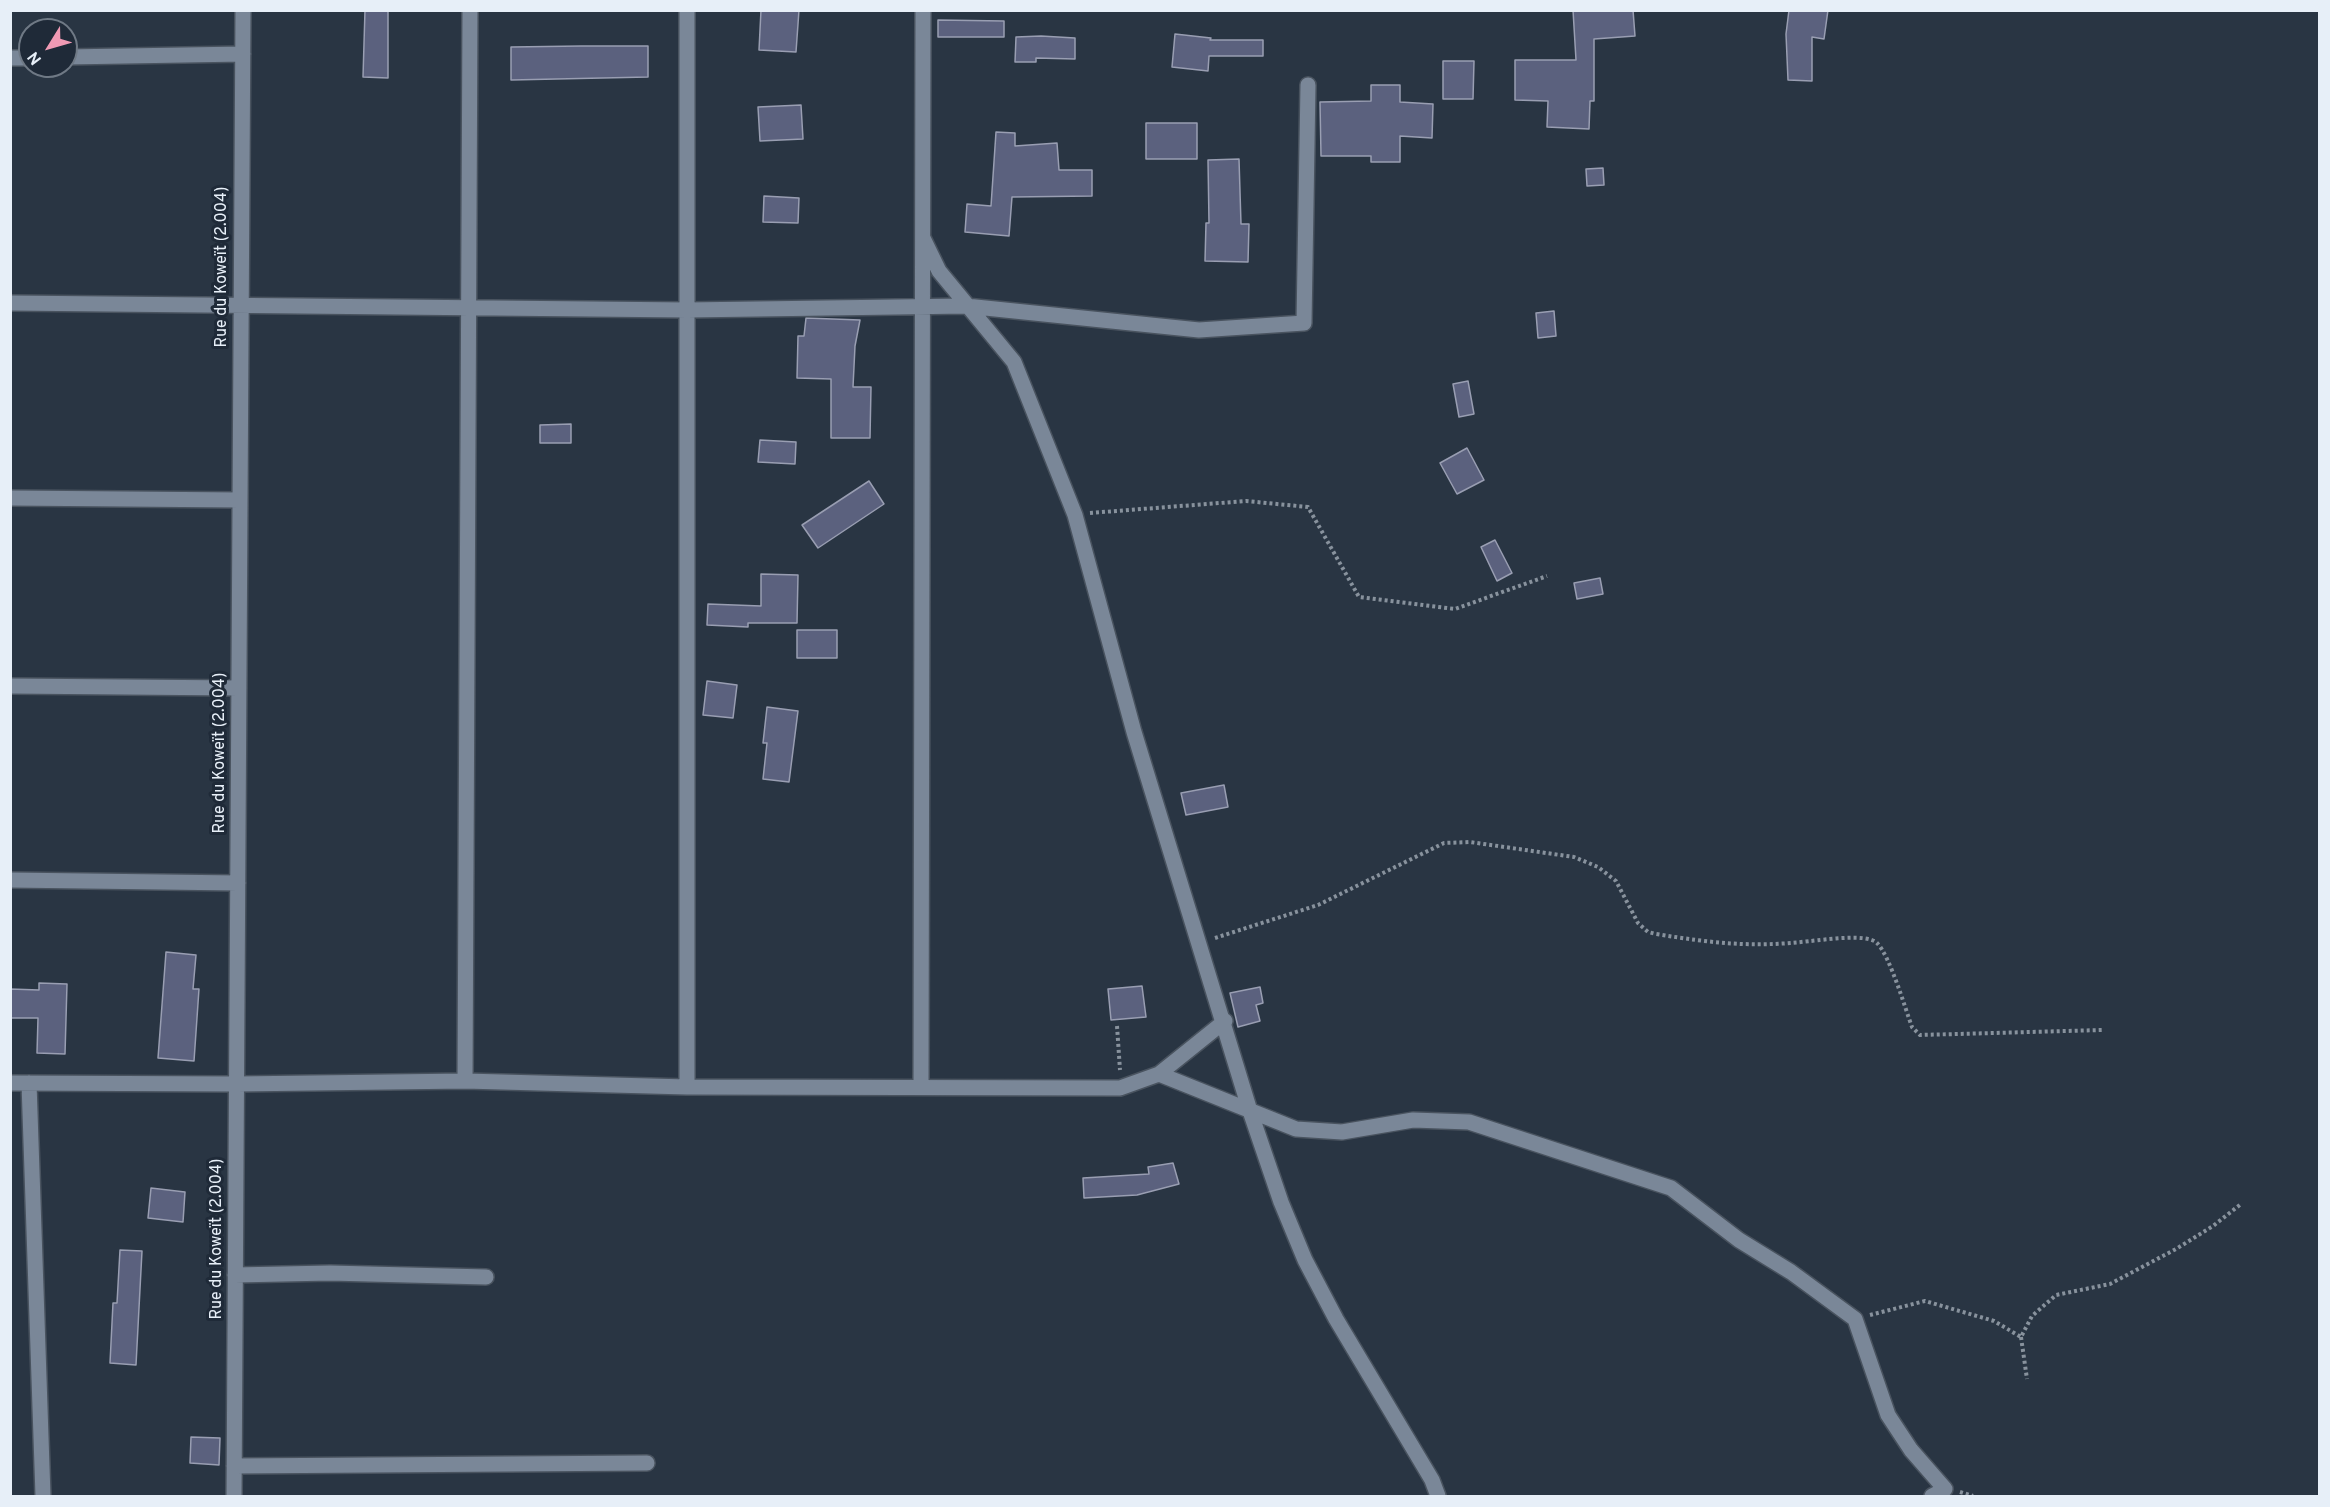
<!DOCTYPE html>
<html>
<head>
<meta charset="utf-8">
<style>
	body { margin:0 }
	#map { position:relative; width:2330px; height:1507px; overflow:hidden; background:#293543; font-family:Overpass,sans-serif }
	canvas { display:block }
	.frame { position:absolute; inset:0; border:12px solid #e7eff8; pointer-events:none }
	.north { position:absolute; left:18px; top:18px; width:60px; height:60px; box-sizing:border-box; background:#1f2a38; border:2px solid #6f7985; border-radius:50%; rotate:233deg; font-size:16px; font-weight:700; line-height:24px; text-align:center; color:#e7eff8 }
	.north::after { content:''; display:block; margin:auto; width:21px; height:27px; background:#f09ab4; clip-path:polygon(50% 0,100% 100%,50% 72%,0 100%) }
</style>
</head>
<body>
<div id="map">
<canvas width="2330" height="1507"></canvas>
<div class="frame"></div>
<div class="north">N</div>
</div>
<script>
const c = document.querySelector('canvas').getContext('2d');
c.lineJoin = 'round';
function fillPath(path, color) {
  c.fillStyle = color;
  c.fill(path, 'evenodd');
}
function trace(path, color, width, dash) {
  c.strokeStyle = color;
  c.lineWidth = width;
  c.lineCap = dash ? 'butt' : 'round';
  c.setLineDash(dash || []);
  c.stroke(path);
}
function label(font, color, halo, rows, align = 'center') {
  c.font = font + ' Overpass,sans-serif';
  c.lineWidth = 6;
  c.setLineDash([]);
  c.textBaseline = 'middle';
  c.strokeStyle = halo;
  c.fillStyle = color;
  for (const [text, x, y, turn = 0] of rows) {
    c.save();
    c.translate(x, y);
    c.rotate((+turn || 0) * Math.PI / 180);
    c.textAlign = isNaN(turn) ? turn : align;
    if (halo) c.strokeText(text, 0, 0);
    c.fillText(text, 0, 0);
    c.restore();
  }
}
const building = new Path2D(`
	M365 10H388V78L363 77Z
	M761 10H799L796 52 759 50Z
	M1573 10H1633L1635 36 1594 39V101H1590L1589 129 1547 127 1548 101 1515 100V60H1576Z
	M1789 10H1828L1824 39 1812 37V81L1788 80 1786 34Z
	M938 20 1004 21V37H938Z
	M1175 34 1211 38 1210 40H1263V56H1209L1208 71 1172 67Z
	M1041 36 1075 38V59L1036 58V62H1015L1016 37Z
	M581 46H648V77L511 80V47Z
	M1443 61H1474L1473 99H1443Z
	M1371 85H1400V102L1433 104 1432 138 1400 136V162H1371V156H1321L1320 102 1371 101Z
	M801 105 803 139 760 141 758 107Z
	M1146 123H1197V159H1146Z
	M996 132 1015 133V146L1057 143 1059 170H1092V196L1012 197 1009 236 965 232 967 204 991 206Z
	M1239 159 1241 224H1249L1248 262 1205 261 1206 223H1209L1208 160Z
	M1603 168 1604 185 1587 186 1586 169Z
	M764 196 799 198 798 223 763 222Z
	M1554 311 1556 336 1538 338 1536 313Z
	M806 318 860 320 855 346 853 387H871L870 438H831V379L797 378 798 336H804Z
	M1468 381 1474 414 1459 417 1453 384Z
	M571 424V443H540V425Z
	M760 440 796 442 795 464 758 462Z
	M1467 448 1484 480 1457 494 1440 463Z
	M869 481 884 504 818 548 802 525Z
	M1495 540 1512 573 1497 581 1481 547Z
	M761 574 798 575 797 623H748V627L707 625 708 604 761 606Z
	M1600 578 1603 594 1577 599 1574 583Z
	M797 630H837V658H797Z
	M707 681 737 685 733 718 703 715Z
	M767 707 798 711 789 782 763 779 767 743H763Z
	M1224 785 1228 807 1186 815 1181 793Z
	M166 952 196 955 193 989H199L194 1061 158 1058Z
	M39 983 67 984 65 1054 37 1053 38 1018H10V989L39 990Z
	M1142 986 1146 1017 1111 1020 1108 989Z
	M1260 987 1263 1003 1256 1005 1260 1021 1238 1027 1230 993Z
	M1173 1163 1179 1184 1137 1195 1084 1198 1083 1178 1149 1174 1148 1167Z
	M151 1188 185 1192 183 1222 148 1218Z
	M120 1250 142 1251 136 1365 110 1363 113 1303H117Z
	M191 1437 220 1438 219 1465 190 1463Z`);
fillPath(building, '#5b617e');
trace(building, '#999eb2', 1.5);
const street = new Path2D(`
	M66 57 243 54
	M10 58H30
	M923 238 939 271 1014 362 1075 515 1134 732 1250 1111 1281 1202 1305 1260 1336 1319 1432 1480 1438 1496
	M10 303 687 310 966 306 1199 330 1304 323 1308 85
	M10 498 240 500
	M10 686 239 688
	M10 880 238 883
	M1159 1074 1296 1129 1342 1132 1413 1120 1469 1122 1671 1188 1739 1240 1791 1272 1855 1319 1888 1415 1911 1450 1945 1489 1932 1496
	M465 1081 470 10
	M10 1083 237 1084 465 1081 687 1087 1120 1088 1159 1074 1225 1021
	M29 1083 43 1496
	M687 1087V10
	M921 1087 923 10
	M235 1275 330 1273 486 1277
	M234 1466 647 1463
	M234 1496 243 10`);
trace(street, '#49535f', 18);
trace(new Path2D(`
	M1090 513 1246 501 1308 507 1359 597 1455 609 1547 576
	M1215 938 1318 905 1444 843 1470 842 1574 857 1598 867 1616 881 1638 923 1648 932 1656 934C1712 943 1753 948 1810 941 1824 940 1867 933 1877 943 1890 956 1905 1008 1912 1027L1920 1035 2102 1030
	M1117 1026 1120 1070
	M1870 1315 1925 1301 1994 1321 2021 1337 2032 1316 2056 1295 2110 1284 2176 1249 2213 1226 2241 1204
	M2021 1337 2027 1379
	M1960 1492 1973 1496`), '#88929d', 4, [3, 3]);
trace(street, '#7a8798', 15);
label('16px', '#e7eff8', '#1f2a38', [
	["Rue du Koweït (2.004)",223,267,-90],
	["Rue du Koweït (2.004)",221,753,-90],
	["Rue du Koweït (2.004)",218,1239,-90]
]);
</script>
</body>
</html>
